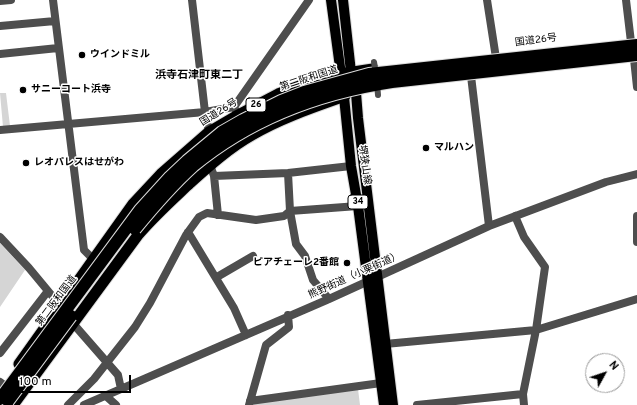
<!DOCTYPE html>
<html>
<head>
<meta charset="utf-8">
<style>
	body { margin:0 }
	#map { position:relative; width:637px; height:405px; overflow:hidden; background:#fff; font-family:Overpass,sans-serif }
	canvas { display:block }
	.north { position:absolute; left:585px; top:353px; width:40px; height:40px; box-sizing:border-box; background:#fff; border:1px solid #999; border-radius:50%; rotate:50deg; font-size:11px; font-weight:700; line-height:16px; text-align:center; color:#000 }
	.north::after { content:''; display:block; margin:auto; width:14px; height:18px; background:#000; clip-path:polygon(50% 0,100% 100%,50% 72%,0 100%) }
	.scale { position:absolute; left:12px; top:375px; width:119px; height:18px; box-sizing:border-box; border:2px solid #000; border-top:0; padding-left:5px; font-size:12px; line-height:14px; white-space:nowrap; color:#000; -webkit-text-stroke:3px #fff; paint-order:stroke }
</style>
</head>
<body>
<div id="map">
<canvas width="637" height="405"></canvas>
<div class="north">N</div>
<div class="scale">100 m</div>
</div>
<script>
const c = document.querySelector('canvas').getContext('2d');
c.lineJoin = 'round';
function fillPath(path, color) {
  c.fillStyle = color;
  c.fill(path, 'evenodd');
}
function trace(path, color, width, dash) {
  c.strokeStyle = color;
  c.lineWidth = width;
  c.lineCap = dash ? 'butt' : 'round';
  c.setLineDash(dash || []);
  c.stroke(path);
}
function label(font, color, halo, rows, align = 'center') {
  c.font = font + ' Overpass,"Noto Sans JP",sans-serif';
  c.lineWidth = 3;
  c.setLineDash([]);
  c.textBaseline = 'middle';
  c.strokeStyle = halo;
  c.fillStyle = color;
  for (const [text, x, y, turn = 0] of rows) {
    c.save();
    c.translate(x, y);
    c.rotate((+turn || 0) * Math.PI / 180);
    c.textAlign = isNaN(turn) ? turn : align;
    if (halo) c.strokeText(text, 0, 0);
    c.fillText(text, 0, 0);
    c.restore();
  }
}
fillPath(new Path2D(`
	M0 93H6L10 126 3 127Z
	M0 243 25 270 0 307Z
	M358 389 360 405H251L252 403Z`), '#d5d5d5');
const primary = new Path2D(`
	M331 0 344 97 351 166 358 206 384 405
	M343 0 351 72 356 93 358 118 393 405`);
const trunk = new Path2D(`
	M19 364 133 204 161 174 209 132 238 115 278 94 313 81 340 74 373 69
	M13 405 138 235C154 216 172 200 190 183 209 166 229 148 252 135 281 118 314 107 345 96`);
trace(primary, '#dbdbdb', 12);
trace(trunk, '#dbdbdb', 13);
trace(new Path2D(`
	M53 0 84 250 93 259
	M192 0 205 112 209 132
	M487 0 496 58
	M626 0 631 42
	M0 26 55 21
	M0 54 58 48
	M634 59 637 87
	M471 76 489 226
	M236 111 234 107 309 0
	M0 130 205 112 234 107
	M210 165 214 176 288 173 351 166
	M288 173 290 211 296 244 305 256 313 280 329 299
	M214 176 218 215
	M515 216 524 237 545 267 536 330 523 394 524 405
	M637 216V242
	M188 232 234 308 246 335
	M0 237 29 268 63 309
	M217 277 253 256
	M70 320 118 375 121 389
	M385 344 536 330 637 299
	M0 353 48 291
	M0 382 4 385
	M106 396 116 405
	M250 401 381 383
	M68 405 94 379 135 327 150 303 186 235 199 217 207 213 256 220 284 216 290 211 358 206
	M84 405 329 299 489 226 606 182 637 174
	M249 405 266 345 289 327 288 315
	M417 405 523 394`), '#4e4e4e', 8);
trace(new Path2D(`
	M0 1 11 0`), '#4e4e4e', 8);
trace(primary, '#000', 10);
trace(trunk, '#000', 11);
const motorwayBridge = new Path2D(`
	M135 229C153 207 172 185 193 166 251 118 319 93 392 82L637 55
	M0 399 140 210 170 177 187 161 222 132 243 120 281 101 304 92 369 74 637 45
	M8 401 71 316`);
trace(motorwayBridge, '#dbdbdb', 14, []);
trace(new Path2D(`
	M374 62 376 74
	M377 83 378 95`), '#4e4e4e', 6);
trace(motorwayBridge, '#000', 12);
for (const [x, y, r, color] of [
	[82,55,4,"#000"],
	[23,90,4,"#000"],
	[426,148,4,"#000"],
	[26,163,4,"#000"],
	[347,263,4,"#000"]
]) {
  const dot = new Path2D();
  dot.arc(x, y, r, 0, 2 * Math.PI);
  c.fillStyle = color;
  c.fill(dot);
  trace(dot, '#fff', 1.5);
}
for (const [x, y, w] of [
	[256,105,20],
	[358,202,20]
]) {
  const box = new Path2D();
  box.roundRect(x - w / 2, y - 7, w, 14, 3);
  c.fillStyle = '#fff';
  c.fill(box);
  trace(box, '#000', 1);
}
label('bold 9px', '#000', null, [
	["26",256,105],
	["34",358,202]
]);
label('10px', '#000', '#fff', [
	["国道26号",536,41,-7],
	["第二阪和国道",309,79,-18],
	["国道26号",219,113,-32],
	["堺狭山線",364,165,82],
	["熊野街道（小栗街道）",355,276,-24],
	["第二阪和国道",57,301,-53]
]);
label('bold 10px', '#000', '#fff', [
	["ウインドミル",90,55],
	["サニーコート浜寺",31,90],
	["マルハン",434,148],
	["レオパレスはせがわ",34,163],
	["ピアチェーレ2番館",339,263,"right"]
], 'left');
label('bold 11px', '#000', '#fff', [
	["浜寺石津町東二丁",199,76]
]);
</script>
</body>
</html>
